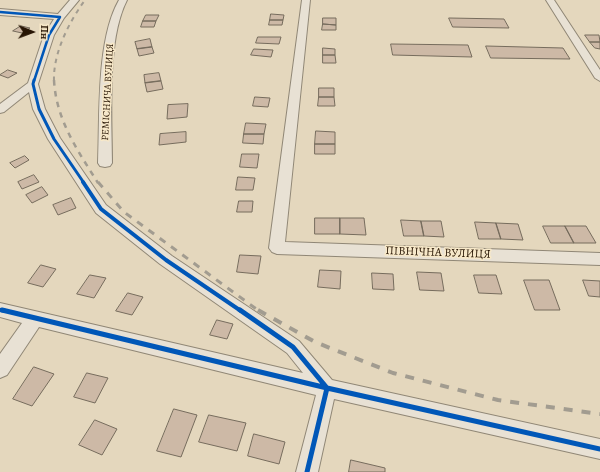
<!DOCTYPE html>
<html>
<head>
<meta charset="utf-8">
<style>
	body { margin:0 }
	#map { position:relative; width:600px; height:472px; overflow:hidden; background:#e4d7bd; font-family:Alegreya,serif }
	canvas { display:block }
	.north { position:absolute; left:12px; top:12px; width:40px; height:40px; -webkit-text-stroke:3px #f8e9c9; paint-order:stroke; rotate:91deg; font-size:11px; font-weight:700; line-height:16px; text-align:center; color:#271504 }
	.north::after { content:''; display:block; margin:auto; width:14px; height:18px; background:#271504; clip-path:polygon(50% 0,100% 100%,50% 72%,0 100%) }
</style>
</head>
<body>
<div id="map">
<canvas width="600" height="472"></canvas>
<div class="north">Пн</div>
</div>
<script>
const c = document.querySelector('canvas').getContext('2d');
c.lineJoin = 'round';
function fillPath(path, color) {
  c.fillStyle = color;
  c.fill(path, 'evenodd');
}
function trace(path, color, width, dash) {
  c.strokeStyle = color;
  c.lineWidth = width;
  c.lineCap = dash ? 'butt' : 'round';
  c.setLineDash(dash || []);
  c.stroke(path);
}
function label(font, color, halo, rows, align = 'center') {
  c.font = font + ' Alegreya,serif';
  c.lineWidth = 3;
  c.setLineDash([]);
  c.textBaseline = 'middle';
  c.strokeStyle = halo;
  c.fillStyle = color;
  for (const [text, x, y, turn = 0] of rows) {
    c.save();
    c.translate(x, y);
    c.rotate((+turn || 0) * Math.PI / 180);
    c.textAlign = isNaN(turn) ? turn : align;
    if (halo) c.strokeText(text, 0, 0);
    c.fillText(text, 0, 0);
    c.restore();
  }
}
const building = new Path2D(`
	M271 14 284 15 283 20H270Z
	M146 15H159L156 21H143Z
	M323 18H336V25L323 24Z
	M449 18 504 19 509 28 453 27Z
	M270 20H283L282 25H269Z
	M143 21H156L154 27H141Z
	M323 24 336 25V30H322Z
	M21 26 30 28 22 33 13 31Z
	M585 35H599L600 42H590Z
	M258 37H281L279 44 256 43Z
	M150 39 152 47 137 49 135 42Z
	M590 42H600V49L595 48Z
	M391 44 468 45 472 57 393 55Z
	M486 46 563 48 570 59 491 58Z
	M152 47 154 53 139 56 137 49Z
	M323 48 335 49V55H323Z
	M254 49 273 50 271 57 251 55Z
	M323 55H335L336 63H323Z
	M8 70 17 73 8 78 0 75Z
	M159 73 161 81 145 83 144 75Z
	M161 81 163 89 147 92 145 83Z
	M319 88H334V97H319Z
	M255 97 270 98 268 107 253 106Z
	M319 97H334L335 106H318Z
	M188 104 187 117 167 119 168 105Z
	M246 123 266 124 264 134H244Z
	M316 131 335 132V144H315Z
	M186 132V142L159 145 160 134Z
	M244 134H264L263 144 243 143Z
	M315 144H335V154H315Z
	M242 154H259L257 168 240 167Z
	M25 156 29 160 15 168 10 163Z
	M34 175 39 182 22 189 18 182Z
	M238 177 255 178 253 190H236Z
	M42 187 48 195 32 203 26 195Z
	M71 198 76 208 58 215 53 205Z
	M239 201H253L252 212H237Z
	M315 218H340V234H315Z
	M340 218H364L366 235 340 234Z
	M401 220 421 221 424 236H404Z
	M421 221H441L444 237 424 236Z
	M475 222 496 223 501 239H479Z
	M496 223 518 224 523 240 501 239Z
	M543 226H565L574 243H551Z
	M565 226H586L596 243H574Z
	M240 255 261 256 258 274 237 272Z
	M41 265 56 269 43 287 28 283Z
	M320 270 341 271 340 289 318 287Z
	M417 272 441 273 444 291 420 290Z
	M372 273 393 274 394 290 373 289Z
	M90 275 106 278 94 298 77 294Z
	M474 275H496L502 294 479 293Z
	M524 280H549L560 310H535Z
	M583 280 600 281V297L589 296Z
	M128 293 143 297 132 315 116 311Z
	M217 320 233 324 227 339 210 335Z
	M34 367 54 374 32 406 13 399Z
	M87 373 108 378 95 403 74 397Z
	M174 409 197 415 181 457 157 451Z
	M209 415 246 423 237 451 199 442Z
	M95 420 117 429 102 455 79 445Z
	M254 434 285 442 279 464 248 456Z
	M351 460 385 468V472H349Z`);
fillPath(building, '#cdb9a6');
trace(building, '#766c5d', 1);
const street = new Path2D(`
	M70 0H79L64 18 54 35 38 84 45 109 60 138 106 205 172 256 299 341 332 380 600 439V459L334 399 318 472H296L316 395 39 327 7 375 0 378V354L22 323 0 317V303L303 373 287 353 160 264 96 213 48 139 33 109 29 92 4 112 0 113V104L28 83 44 35 54 19 0 15V9L58 14Z
	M119 0H127C106 41 112 117 112 163L110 166 105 167 100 166 98 163C100 116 96 40 119 0Z
	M302 0H310L285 242 600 253V265L277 254 272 252 269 248Z
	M546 0H554L600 70V81L595 78Z`);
trace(street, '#908776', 2);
fillPath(street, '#e8e1d4');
trace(new Path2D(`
	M54 81C53 53 69 22 85 0`), '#a29c90', 2, [4.5, 4.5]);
trace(new Path2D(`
	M54 80C56 120 78 151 98 183`), '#a29c90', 2.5, [5.5, 5.5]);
trace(new Path2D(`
	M98 182 124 212 259 311`), '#a29c90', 3, [7, 7]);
trace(new Path2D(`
	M258 310 315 342 393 373 498 400 600 414`), '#a29c90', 4, [9, 9]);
trace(new Path2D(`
	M0 12 60 17 49 35 34 81`), '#0057b8', 2.5);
trace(new Path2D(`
	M34 80 33 84 39 109 54 139 84 183`), '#0057b8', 3);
trace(new Path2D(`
	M83 182 101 209 166 260 241 311
	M0 310 6 311`), '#0057b8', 4);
trace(new Path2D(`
	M2 310 327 388 600 449
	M240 310 293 347 327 388 307 472`), '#0057b8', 5);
label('10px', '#271504', '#f8e9c9', [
	["РЕМІСНИЧА ВУЛИЦЯ",108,92,-87]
]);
label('12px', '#271504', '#f8e9c9', [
	["ПІВНІЧНА ВУЛИЦЯ",438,253,2]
]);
</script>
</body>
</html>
